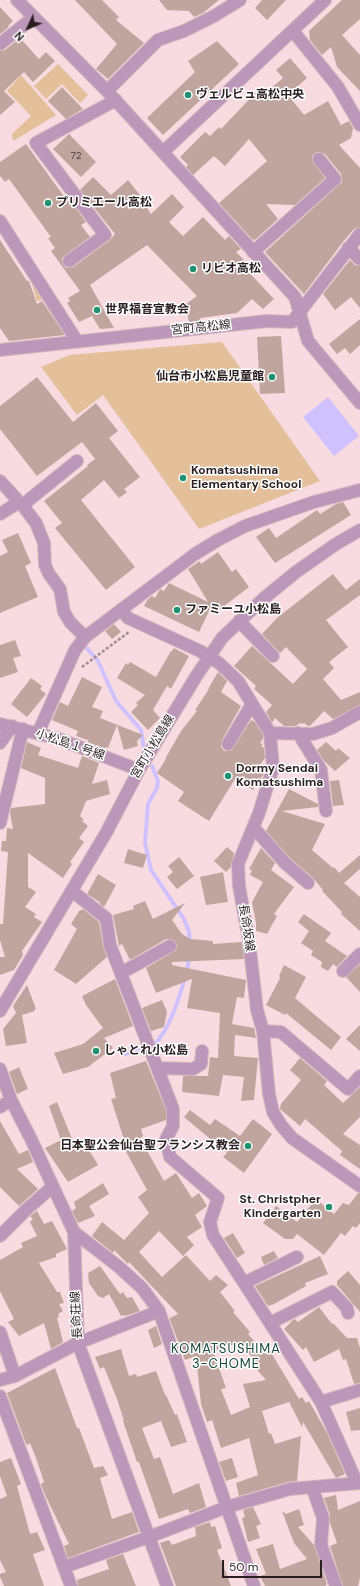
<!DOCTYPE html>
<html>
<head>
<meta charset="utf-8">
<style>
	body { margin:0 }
	#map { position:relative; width:360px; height:1586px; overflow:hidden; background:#f7dbe1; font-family:"DM Sans",sans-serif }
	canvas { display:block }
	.north { position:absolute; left:8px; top:8px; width:40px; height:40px; -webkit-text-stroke:3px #fff; paint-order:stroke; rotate:226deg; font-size:11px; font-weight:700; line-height:16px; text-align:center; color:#291f21 }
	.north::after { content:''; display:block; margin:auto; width:14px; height:18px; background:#291f21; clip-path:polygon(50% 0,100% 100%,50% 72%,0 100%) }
	.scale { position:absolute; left:222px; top:1560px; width:100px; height:18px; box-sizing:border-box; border:2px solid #291f21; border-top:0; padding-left:5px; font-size:12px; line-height:14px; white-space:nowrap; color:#291f21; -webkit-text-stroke:3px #fff; paint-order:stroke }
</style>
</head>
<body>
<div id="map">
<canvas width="360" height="1586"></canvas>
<div class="north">N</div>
<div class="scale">50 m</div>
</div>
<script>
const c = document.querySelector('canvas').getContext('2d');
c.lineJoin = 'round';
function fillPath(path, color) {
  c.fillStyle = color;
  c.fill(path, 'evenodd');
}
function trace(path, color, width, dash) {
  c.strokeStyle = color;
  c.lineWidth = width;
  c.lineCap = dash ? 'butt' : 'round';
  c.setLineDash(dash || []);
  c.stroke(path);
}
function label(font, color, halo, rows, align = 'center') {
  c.font = font + ' "DM Sans","Noto Sans JP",sans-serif';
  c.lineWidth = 3;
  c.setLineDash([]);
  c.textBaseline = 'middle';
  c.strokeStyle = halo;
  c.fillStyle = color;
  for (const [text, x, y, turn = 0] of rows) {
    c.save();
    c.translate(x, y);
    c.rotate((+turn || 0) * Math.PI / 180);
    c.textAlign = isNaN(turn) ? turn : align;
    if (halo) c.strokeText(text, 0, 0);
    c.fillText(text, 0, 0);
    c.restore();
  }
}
fillPath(new Path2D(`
	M58 64 88 95 80 103 62 84 46 99 34 86Z
	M21 75 56 115 13 141 12 134 31 116 7 91Z
	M31 281 42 300 37 301Z
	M222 342 320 481 199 529 103 395 77 415 41 367 69 355Z`), '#e3c09a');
fillPath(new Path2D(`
	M328 397 359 436 334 456 303 417Z`), '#cfc0fe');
trace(new Path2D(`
	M85 646 98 661 116 701 141 730 144 749
	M152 766 158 781 157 788 148 804 145 843 151 870 184 919 189 932 190 944
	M187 972 189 957
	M154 1045C169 1031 179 998 185 978
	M125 1054 146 1047`), '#cfc0fe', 4);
fillPath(new Path2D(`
	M75 0H102L119 17 116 20 144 43 108 79 96 69 117 44Z
	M159 0H219L203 13 194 17 189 11 167 10Z
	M262 0H286L267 20 255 8Z
	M342 0H360V19L342 35 360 55V91L337 67 331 47 322 55 310 40 309 31Z
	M0 7 13 21 8 26 9 27 0 34Z
	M20 38 39 59 46 52 55 61 33 82 24 72 4 91 15 102 0 115V51L5 50Z
	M217 41 239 64 163 135 147 118 195 72 188 61Z
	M290 58 307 78 288 95 304 115 328 101 341 125 349 121 353 128 351 138 339 145 360 168V227L354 229 342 243 304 294 265 252 342 182 341 174 325 154 317 152 312 156V160L325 178 295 205 266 204 278 219 255 240 254 239 253 240 219 203 267 161 249 139 225 166 214 156 193 175 186 167 188 165 180 157 205 132 210 136 219 127 221 129 259 89 264 94 283 78 276 70Z
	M62 87 83 109 66 119 48 101Z
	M69 134 96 162 81 177 53 149Z
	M26 144 68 202 70 200 86 222 81 225 90 237 62 258V262L66 268 73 267 109 241 115 234 80 190 93 177 111 195 128 180 140 195 139 196 151 214 172 194 184 207 169 222 183 236 203 217 225 240 229 236 241 249 236 252 246 262 242 265 274 299 263 309 252 299 237 313 200 318 201 321 189 322 187 313 191 310 186 304 197 296 147 245 90 285 114 328 100 329 92 316 79 322 67 303 70 301 68 298 80 291 51 251 55 248 48 238 51 237 9 179 5 182 0 176V162Z
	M0 240 27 281H29L37 304 42 301 65 335 9 341 0 328Z
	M350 260 355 265 360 266V308L351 297 335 310 323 294Z
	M360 319V345L350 354 345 348 337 354 329 344Z
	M281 336 285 393 260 394 257 337Z
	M37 377 73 422 96 403 118 431 109 438 140 477 124 489 127 492 119 498 104 480 81 500 135 567 106 590 55 528 62 523 44 501 88 466 87 465 95 459 82 442 37 476 0 429V406Z
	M343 502 351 515 275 563 256 537 269 528 276 538 317 510 320 514 336 504Z
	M18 533 31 563 25 566 38 597 0 613V556L8 552 2 540Z
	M218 552 232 572 236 569 249 587 215 613 211 607 199 632 144 606 148 599 152 596 155 598 159 591 160 589 164 591 169 583 208 602 188 569 200 561 201 564Z
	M333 574 346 590 360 579V595L326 620 348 647 329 662 334 668 323 679 341 700 360 692V705L333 719 324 711 310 726H308L304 723 302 724 300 723 296 726H284L275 718 272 723 266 712 272 705 254 689 256 686 234 666 252 646 293 684 307 669 286 647 280 653 262 634 277 618Z
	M114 624 121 632 112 639 105 631Z
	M15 640 21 656 13 658 18 672 0 678V645Z
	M174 648 189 656 171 689 167 686 153 710 160 718 148 730 131 712 138 705 136 703 145 695 117 678 126 663 128 665 130 662 156 677 171 651H172Z
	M218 672 227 681 221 692 241 706 222 740 221 747 224 751 232 750 251 720 255 722 263 735V738L260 743 263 744 261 746 264 748 265 758 257 769 264 773 263 775 253 790 235 779 209 821 178 801 184 792 157 773 166 759H165L181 731 197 711 195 710 209 689H208Z
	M82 677 102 687 92 707 103 711 100 718 143 735 137 741 138 746 124 750 117 725 108 748 105 747V749L88 742V740L76 736 78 731 52 720 60 702 68 706Z
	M31 678 42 686 40 689 46 694 27 717 11 704Z
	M27 742 41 748 38 755 78 768 82 756 99 763 92 784 107 780 110 794 86 801 80 816 84 820 82 821 88 826 79 838 84 842 70 862 72 864 63 878 28 853V887L36 892 25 907 36 914 34 917 42 922 22 951 23 955 14 970 0 975V957H5L0 940V924H3L8 852 1 851 2 841H6L7 828 13 829 10 813 11 808 45 804V778L21 768Z
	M326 742 336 751 338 748 350 758 335 771 324 761 317 750Z
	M339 780 344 805 333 806 330 781Z
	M289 789 318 804V807L282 811 325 824 312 850 333 868 334 867 339 873 360 855V869L344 883 360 897V931L341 914 342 912 322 891 323 890 313 878 290 858 266 831Z
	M227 847 234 853 231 867 226 872 214 861Z
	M261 848 275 863 271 870 294 887 274 914 277 916 267 934 256 931V923L252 902 263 882 250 875 252 870 249 869Z
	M128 849 147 855 143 868 124 863Z
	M179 857 194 876 177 889 167 877 173 872 168 866Z
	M223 872 228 902 206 905 200 877Z
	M98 874 116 885 104 907 99 903H101L87 894Z
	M145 901 153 919 185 903 172 920 182 934 190 939 213 941V944L242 942 244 959 172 962V965L246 980 244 998 237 997 232 1024 254 1028 256 1038 235 1035 234 1056 258 1058 254 1100 241 1101 244 1077 223 1075 219 1096 182 1092 183 1076H208L210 1057 218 1058 220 1013 187 1008 192 979 156 993 146 968 176 950 177 946 174 940 166 939 130 960 122 944 119 946 113 915 134 909 133 906Z
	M83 909 99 922 103 946 107 957 76 984 54 970 77 929 71 924 79 911Z
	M304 914 331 933 325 941 347 956 337 967 333 964 328 971 321 967 322 962 311 955 313 951 301 943 309 931 298 922Z
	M284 965 306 977 295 998 341 1037 331 1050 286 1013 285 1015 266 1005 280 978 279 976Z
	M359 965H360V992L346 977Z
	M115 979 133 1026 104 1038 113 1048 88 1067 63 1074 54 1053 83 1044 103 1028 86 1005 82 996Z
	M27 985 36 1009 34 1010 35 1011 22 1015 27 1043 6 1046 3 1029 16 1013 13 1006Z
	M162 1000 167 1012 164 1027 151 1031 142 1008Z
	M360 1025V1051L346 1039Z
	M300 1058 327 1081 324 1085 343 1103 360 1087V1117L343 1134 360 1145V1169L340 1155 342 1151 305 1119 300 1126 280 1109 281 1104 301 1080 290 1070Z
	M146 1061 166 1110V1120L141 1129 143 1136 140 1138 164 1181 176 1173 192 1198 199 1193 207 1206 195 1215 202 1227 187 1237 194 1245 183 1256 159 1231 139 1252 162 1277 186 1255 210 1281 216 1275 228 1285 220 1292 235 1311 233 1312 250 1332 248 1334 265 1354 270 1351 299 1399 302 1397 306 1403 309 1401 327 1433 345 1474 336 1478 303 1422 302 1427 289 1402 262 1411 269 1434 271 1433 275 1444 301 1436 297 1481 288 1482 239 1496 236 1483 258 1475 249 1438 221 1448 212 1420 207 1422 201 1404 196 1356 185 1360 170 1320V1318L178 1314 129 1262 128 1264 114 1250 113 1253 92 1236 102 1222 124 1240 149 1213 138 1197 147 1190 125 1150 127 1149 111 1099 116 1098 110 1073ZM238 1342 255 1360 251 1363 266 1380 243 1384 250 1407 231 1415 221 1389 226 1388 213 1351 236 1344Z
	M19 1067 28 1089 17 1094 9 1072Z
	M57 1102 77 1151 87 1147 98 1165 68 1182 45 1148 61 1140 49 1106Z
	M190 1110 210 1125 215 1119 240 1136 253 1119 272 1134 244 1173 223 1157 227 1153 184 1117Z
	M0 1121 19 1154 28 1150 33 1162 17 1169 38 1189 19 1206 0 1187Z
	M103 1183 109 1194 89 1206 95 1216 78 1223 72 1211 76 1208 74 1202Z
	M358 1193H360V1223L356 1228 353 1226 345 1236 341 1233 324 1255 297 1234 293 1239H285L263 1223 276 1206 297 1222 316 1199 334 1214 343 1203 349 1205Z
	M37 1211 44 1224 52 1221 67 1249 56 1254V1257L39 1263 57 1292H60L64 1303 59 1304 63 1311 58 1314 59 1317 57 1318 63 1342 51 1349 44 1323 19 1336 8 1322 14 1319 0 1291V1260L23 1247 21 1243 37 1236 30 1222 33 1219 30 1216Z
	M233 1233 245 1253 237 1258 224 1238Z
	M274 1251 278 1258 264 1265 261 1257Z
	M320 1256 328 1274 305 1283 306 1286 274 1304 268 1306 255 1286Z
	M100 1266 120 1294 123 1292 127 1298 132 1297 140 1311 125 1316 124 1315 121 1316 109 1294 103 1298 98 1296 89 1283 88 1273Z
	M348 1271 360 1285V1312L337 1285V1281Z
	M319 1307 332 1324 333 1323 347 1338H357L360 1348V1383L354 1384 346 1359 343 1360 339 1349 314 1362 306 1347 303 1350 284 1329 293 1320 295 1319 298 1322Z
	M156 1326 162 1344 154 1348 148 1330Z
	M121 1349 129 1376 136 1374 137 1377 156 1371 165 1395H166L175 1415 177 1414 187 1442 171 1447 161 1421 142 1428 154 1459 160 1457 173 1494 199 1483 206 1507 190 1513 188 1509 159 1519 139 1462H137L123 1421H124L117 1399 104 1367 100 1369 95 1357Z
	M55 1368 77 1428H79L94 1468 103 1466 108 1475 100 1478 112 1519 132 1512 139 1532 68 1558 64 1546 69 1544 46 1497 41 1484 44 1482 36 1458 30 1443 27 1445 25 1441 7 1393Z
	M360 1408V1430L351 1431 346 1412Z
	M11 1458 21 1484 17 1486 30 1534 37 1532 45 1550 33 1554 44 1586H4L0 1577V1574L6 1572 0 1560V1499L7 1496 0 1476V1462Z
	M232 1458 238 1477 226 1481 219 1462Z
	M336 1495 338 1510 360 1501V1578L358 1586H343L330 1546 337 1543 330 1523V1515L324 1498Z
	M253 1507 261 1524 256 1526 260 1538 248 1542 242 1518 245 1517 243 1510Z
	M299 1509 304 1525 298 1527 314 1545 327 1584 325 1586H265L260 1576 266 1574 256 1549 273 1544 280 1569 307 1559 294 1543 282 1511 286 1514Z
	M210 1522 211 1527 215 1526 222 1548 217 1550 231 1586H176L160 1543 169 1540 172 1545 196 1536 195 1527Z
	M123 1554 136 1586H78L77 1580 109 1569 106 1560Z`), '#bfa59e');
const minor = new Path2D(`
	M17 0 107 91 295 297 308 341 360 403
	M293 31 338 87 360 125
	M0 44 34 17
	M107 91 158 40 184 31 214 16 240 0
	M163 152 325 0
	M0 221 77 341
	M348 248 360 259
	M253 252 335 179 319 159
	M69 261 105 235 36 143 116 100
	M0 350 267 321 292 322 360 234
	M0 481 23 506 36 523 44 543 45 565 49 574 60 589 64 612 70 622 85 637 75 650 38 733
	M23 506 30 499 77 461
	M0 514 19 502
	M122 610 128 618 200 651 219 663 238 681 270 733 273 768 259 813 238 864 239 886 249 941 257 1010 263 1031 269 1094 273 1112 281 1125 292 1138 360 1186
	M239 621 273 656
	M85 637 195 554 218 540 245 526 314 502 360 490
	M0 724 59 739 139 770
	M270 733 313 734 332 728 360 712
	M298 733 321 770 326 811
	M0 743 12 726
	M228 744 252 704
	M0 823 23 729
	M254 828 285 863 308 883
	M72 891 106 918 110 945 173 1109V1126L166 1139 170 1157 218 1198 210 1222 213 1235 321 1402 357 1483
	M343 971 360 954
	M121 973 170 946
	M0 1011 106 833 139 770 197 675 222 638 263 599 296 572 336 544 360 530
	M263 1031 281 1032 348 1089 360 1076
	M158 1068 193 1069 201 1064 202 1051
	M0 1069 11 1100 31 1139 74 1232 78 1343 167 1586
	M0 1107 11 1100
	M74 1232 119 1267 142 1288 159 1311 254 1586
	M0 1236 26 1210 52 1187
	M244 1283 297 1257
	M270 1323 332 1292 347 1308 348 1313
	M0 1332 15 1376
	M0 1380 15 1376 78 1343 159 1311
	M0 1396 71 1586
	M321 1402 360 1390
	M312 1487 323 1518 321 1545 336 1586
	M64 1567 149 1537 227 1507 290 1489 360 1483`);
trace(minor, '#d2b9be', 14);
trace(new Path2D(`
	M82 667 129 632`), '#a08c90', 2.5, [3, 2]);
trace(minor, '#bd97ba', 12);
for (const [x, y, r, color] of [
	[188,95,4,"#1f9072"],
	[48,203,4,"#1f9072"],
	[193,269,4,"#1f9072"],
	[97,310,4,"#1f9072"],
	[272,377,4,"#1f9072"],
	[183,478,4,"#1f9072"],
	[177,610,4,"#1f9072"],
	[228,776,4,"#1f9072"],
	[96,1051,4,"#1f9072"],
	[248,1146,4,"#1f9072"],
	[329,1207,4,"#1f9072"]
]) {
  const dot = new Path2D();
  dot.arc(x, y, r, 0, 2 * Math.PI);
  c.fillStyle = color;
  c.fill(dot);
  trace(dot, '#fff', 1.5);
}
label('10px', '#4e4040', null, [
	["72",76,156]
]);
label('bold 12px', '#291f21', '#fff', [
	["ヴェルビュ高松中央",196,95],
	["プリミエール高松",56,203],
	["リビオ高松",201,269],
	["世界福音宣教会",105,310],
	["仙台市小松島児童館",264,377,"right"],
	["Komatsushima",191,471],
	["Elementary School",191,485],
	["ファミーユ小松島",185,610],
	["Dormy Sendai",236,769],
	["Komatsushima",236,783],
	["しゃとれ小松島",104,1051],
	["日本聖公会仙台聖フランシス教会",240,1146,"right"],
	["St. Christpher",321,1200,"right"],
	["Kindergarten",321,1214,"right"]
], 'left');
label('12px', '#291f21', '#fff', [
	["宮町高松線",201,328,-6],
	["小松島１号線",70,745,19],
	["宮町小松島線",153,747,-59],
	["長命坂線",246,928,81],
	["長命荘線",77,1315,-93]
]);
c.letterSpacing = '1px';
label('13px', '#17493a', '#fff', [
	["KOMATSUSHIMA",226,1350],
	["3-CHOME",226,1365]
]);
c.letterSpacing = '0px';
</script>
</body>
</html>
